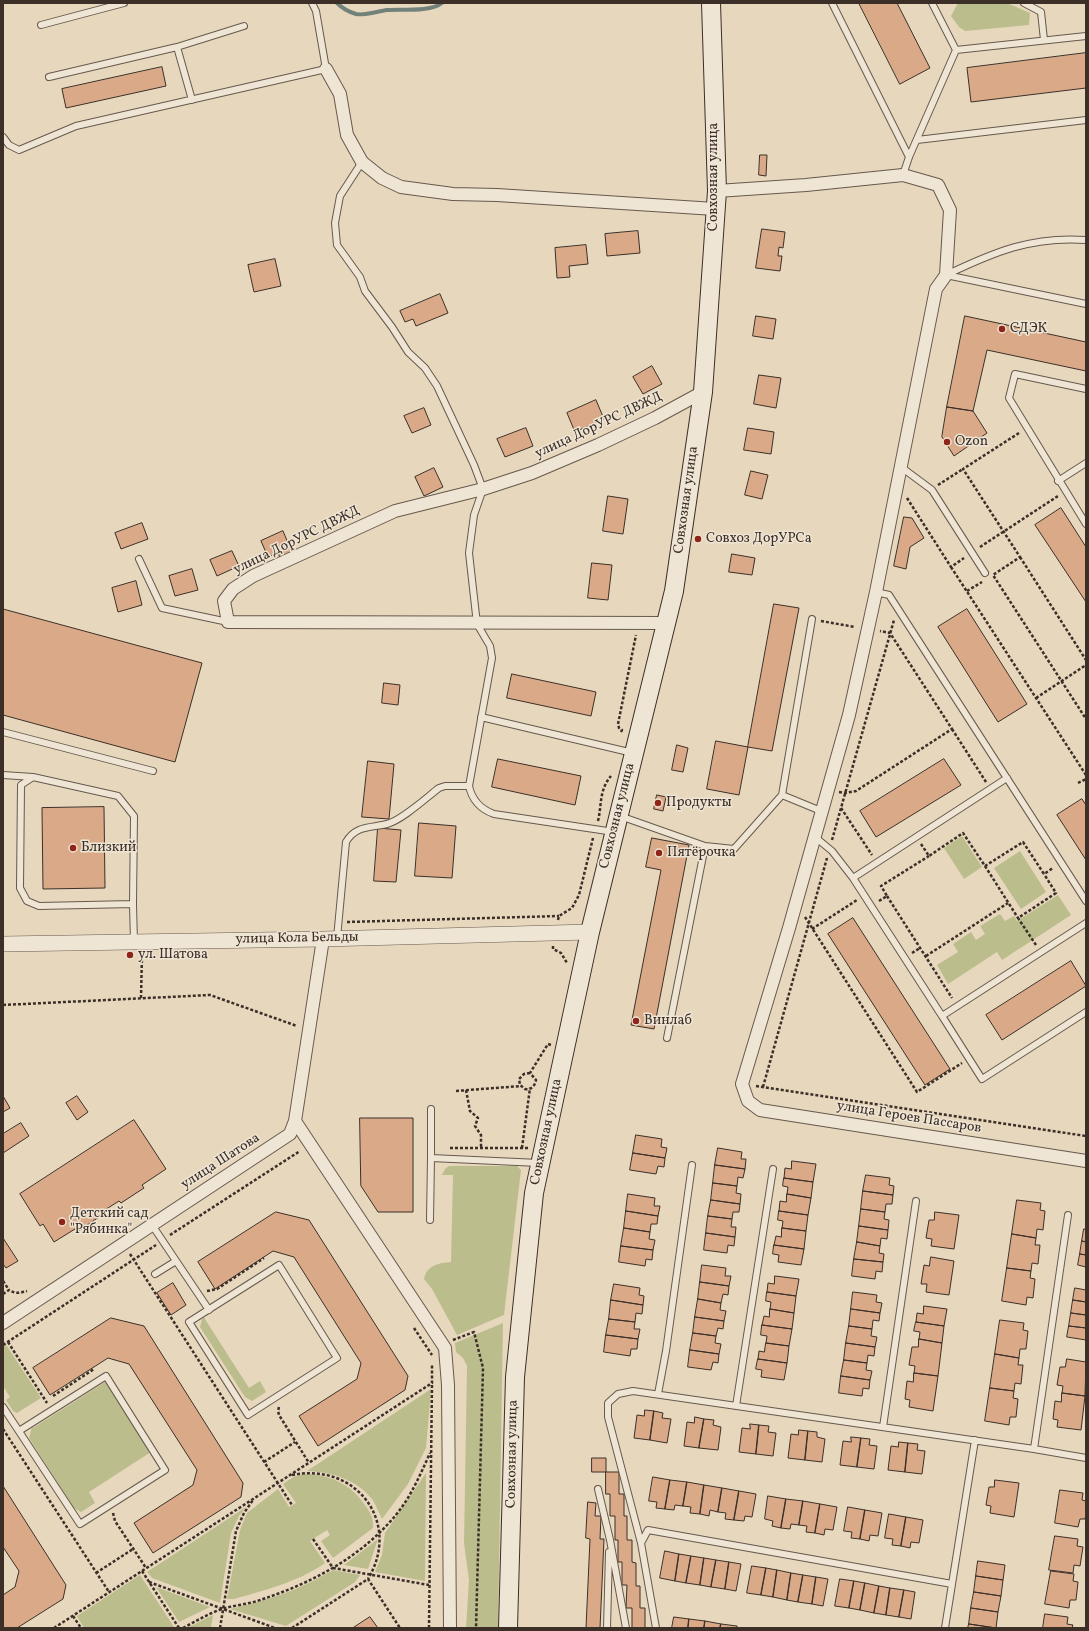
<!DOCTYPE html>
<html>
<head>
<meta charset="utf-8">
<style>
	body { margin:0 }
	#map { position:relative; width:1089px; height:1631px; overflow:hidden; background:#e7d7bd; font-family:Vollkorn,serif }
	canvas { display:block }
	.frame { position:absolute; inset:0; border:4px solid #3b2f28; pointer-events:none }
</style>
</head>
<body>
<div id="map">
<canvas width="1089" height="1631"></canvas>
<div class="frame"></div>
</div>
<script>
const c = document.querySelector('canvas').getContext('2d');
c.lineJoin = 'round';
function fillPath(path, color) {
  c.fillStyle = color;
  c.fill(path, 'evenodd');
}
function trace(path, color, width, dash) {
  c.strokeStyle = color;
  c.lineWidth = width;
  c.lineCap = dash ? 'butt' : 'round';
  c.setLineDash(dash || []);
  c.stroke(path);
}
function label(font, color, halo, rows, align = 'center') {
  c.font = font + ' Vollkorn,serif';
  c.lineWidth = 3;
  c.setLineDash([]);
  c.textBaseline = 'middle';
  c.strokeStyle = halo;
  c.fillStyle = color;
  for (const [text, x, y, turn = 0] of rows) {
    c.save();
    c.translate(x, y);
    c.rotate((+turn || 0) * Math.PI / 180);
    c.textAlign = isNaN(turn) ? turn : align;
    if (halo) c.strokeText(text, 0, 0);
    c.fillText(text, 0, 0);
    c.restore();
  }
}
fillPath(new Path2D(`
	M958 3H1007L1030 13 1029 25 965 31 959 27 951 16Z
	M962 836 982 867 964 879 944 848Z
	M1020 851 1046 892 1021 909 994 868Z
	M1058 895 1071 915 1002 960 997 952 948 984 937 965 958 952 953 944 971 932 976 940 985 934 980 926 1000 914 1005 921 1014 916 1017 921Z
	M449 1166H517L521 1170 504 1315 457 1335 432 1289 424 1279C427 1265 439 1263 451 1262L453 1175H442L445 1169Z
	M203 1316 249 1388 260 1381 266 1392 252 1401 245 1397 200 1327Z
	M503 1323 498 1628H466L469 1580 464 1543 467 1366 463 1358 456 1352 455 1343Z
	M5 1343 41 1398 17 1413 13 1411 6 1400 10 1397 3 1386V1345Z
	M105 1382 151 1452 89 1492 95 1503 81 1512 74 1508 29 1438 32 1427 33 1428Z
	M431 1389 426 1448 408 1484 382 1519C379 1513 376 1505 372 1499 356 1479 331 1472 307 1471Z
	M426 1473 425 1581 375 1572 382 1555 385 1533Z
	M304 1474C329 1474 351 1484 365 1505 370 1512 374 1519 373 1528L333 1558 321 1541 330 1535 327 1530 310 1541 325 1563C298 1582 265 1590 234 1599H227L240 1530 247 1513 278 1489 289 1507 296 1503 283 1484 295 1476Z
	M246 1507 239 1516 231 1533 220 1603 152 1578 147 1572Z
	M378 1539 368 1569 344 1565Z
	M333 1570 360 1575 355 1582 286 1626 230 1609C268 1600 300 1590 333 1570Z
	M140 1575 174 1627 84 1628 77 1616Z
	M156 1587 210 1607 179 1622Z
	M213 1615 211 1628H187Z`), '#bcbd8d');
trace(new Path2D(`
	M337 3C342 8 349 12 356 14 365 16 378 11 387 10 401 9 431 12 442 3`), '#72827b', 4);
const building = new Path2D(`
	M859 3H897L930 68 900 84Z
	M1086 53V88L971 102 967 68Z
	M162 67 166 86 66 108 62 89Z
	M760 155H767L766 176 759 175Z
	M762 229 785 232 783 248 779 247 778 256H782L780 271 756 268Z
	M638 231 640 253 607 256 605 234Z
	M586 245 588 264 569 266 570 277 557 278 555 248Z
	M275 259 281 286 254 292 248 265Z
	M440 294 448 313 416 326 413 319 405 322 400 311Z
	M756 316 776 319 773 339 753 336Z
	M965 316 1086 342V371L987 350 973 411 947 407Z
	M652 366 662 384 643 394 633 377Z
	M759 375 781 378 776 408 754 404Z
	M596 400 604 419 575 432 567 413Z
	M947 407 973 411 987 433 954 456 942 437Z
	M424 408 431 425 412 433 404 416Z
	M526 428 533 446 505 457 497 439Z
	M748 428 774 432 771 454 744 450Z
	M434 468 443 487 424 496 415 477Z
	M751 471 768 475 762 499 745 495Z
	M608 496 628 499 623 534 603 531Z
	M1061 508 1086 547V602L1035 525Z
	M904 517 912 518 924 538 910 547 906 569 894 566Z
	M142 523 148 539 121 549 115 533Z
	M283 531 293 555 281 560 278 553 268 557 261 541Z
	M232 551 239 566 217 576 210 560Z
	M732 554 755 558 752 575 729 572Z
	M592 563 612 565 608 600 588 598Z
	M192 569 198 590 175 596 169 576Z
	M136 581 142 605 118 612 112 588Z
	M774 604 799 608 772 751 748 747Z
	M3 609 202 663 175 762 3 715Z
	M967 609 1027 704 998 722 938 627Z
	M512 674 596 692 591 716 507 698Z
	M384 683 400 685 398 705 382 703Z
	M716 741 748 747 739 795 707 789Z
	M677 745 688 748 683 772 672 770Z
	M498 759 581 776 575 805 492 787Z
	M944 759 961 785 876 837 860 811Z
	M368 761 394 764 389 819 362 817Z
	M657 795 666 797 663 811 654 809Z
	M1082 799 1086 805V860L1057 815Z
	M104 807 105 888 43 889 42 808Z
	M419 823 456 826 452 878 415 876Z
	M378 828 401 830 396 882 374 881Z
	M652 838 689 845 654 1029 631 1025 661 870 646 867Z
	M853 918 950 1069 925 1085 828 934Z
	M1071 961 1086 986 1002 1040 986 1015Z
	M3 1096 10 1108 3 1112Z
	M77 1096 88 1112 77 1120 66 1103Z
	M360 1118H413V1212H378L361 1186Z
	M134 1120 166 1169 142 1185 144 1188 121 1203 119 1201 100 1213 102 1215 77 1232 75 1229 54 1242 43 1224 40 1226 20 1194Z
	M21 1123 29 1136 3 1153V1134Z
	M636 1135 662 1139 661 1147 667 1148 665 1158 633 1153Z
	M718 1148 742 1152 741 1159H746L745 1169 715 1165Z
	M633 1153 665 1158 664 1167 658 1166 656 1174 630 1170Z
	M792 1161 816 1164 813 1182 784 1178 785 1168 791 1169Z
	M715 1165 745 1169 743 1178 738 1177 737 1186 713 1183Z
	M866 1175 890 1178 889 1185 894 1186 893 1195 863 1191Z
	M784 1178 813 1182 811 1198 787 1194 788 1187 783 1186Z
	M713 1183 737 1186 736 1193 741 1194 740 1204 711 1200Z
	M863 1191 893 1195 892 1204H886L885 1212 861 1209Z
	M628 1194 655 1198 654 1206H660L658 1216 626 1211Z
	M787 1194 811 1198 808 1215 779 1211 780 1201 786 1202Z
	M711 1200 740 1204 739 1212H733L732 1219 708 1216Z
	M1017 1200 1041 1203 1040 1210 1045 1211 1043 1230 1037 1229 1036 1238 1012 1234Z
	M861 1209 885 1212 884 1219 889 1220 888 1230 859 1226Z
	M626 1211 658 1216 657 1224H651L650 1232 624 1228Z
	M779 1211 808 1215 806 1231 782 1228 783 1221 778 1220Z
	M276 1212 309 1220 408 1376 405 1390 318 1446 299 1416 357 1379 361 1363 294 1257 273 1251 215 1289 198 1262Z
	M935 1212 959 1215 954 1249 931 1246 932 1239 926 1238 929 1220H934Z
	M708 1216 732 1219 731 1227H736L735 1237 706 1233Z
	M859 1226 888 1230 887 1239 881 1238 880 1246 857 1242Z
	M624 1228 650 1232 649 1239 655 1240 653 1250 621 1246Z
	M782 1228 806 1231 804 1249 774 1245 776 1236 781 1237Z
	M1084 1229H1086V1242L1082 1241Z
	M706 1233 735 1237 734 1246 728 1245 727 1253 704 1250Z
	M1012 1234 1036 1238 1035 1245H1040L1038 1264 1032 1263 1031 1271 1007 1268Z
	M3 1238 18 1261 6 1268 3 1264Z
	M1082 1241 1086 1242V1255L1080 1254Z
	M857 1242 880 1246 879 1253 884 1254 883 1262 854 1259Z
	M774 1245 804 1249 801 1265 778 1262 779 1255 773 1254Z
	M621 1246 653 1250 652 1260 646 1259 645 1266 619 1262Z
	M1080 1254 1086 1255V1267L1078 1265Z
	M931 1257 954 1261 949 1295 926 1292 927 1284H921L924 1265 929 1266Z
	M854 1259 883 1262 882 1272 876 1271 875 1279 852 1276Z
	M702 1265 726 1268 725 1276H731L729 1286 700 1282Z
	M1007 1268 1031 1271 1030 1278 1035 1279 1033 1298 1027 1297 1026 1305 1002 1301Z
	M775 1276 799 1279 796 1296 767 1292 768 1283 774 1284Z
	M700 1282 729 1286 728 1295 723 1294 721 1303 698 1299Z
	M173 1283 186 1305 171 1315 157 1293Z
	M614 1284 640 1288 639 1295 644 1296 643 1305 611 1300Z
	M1075 1288 1086 1290V1302L1073 1300Z
	M767 1292 796 1296 794 1313 770 1309 771 1302 766 1301Z
	M853 1292 877 1295 876 1302 882 1303 880 1313 851 1309Z
	M698 1299 721 1303 720 1310 726 1311 724 1321 695 1317Z
	M611 1300 643 1305 642 1314 636 1313 635 1322 609 1319Z
	M1073 1300 1086 1302V1315L1071 1313Z
	M924 1306 947 1309 944 1326 916 1322 917 1313 923 1314Z
	M770 1309 794 1313 792 1329 762 1325 764 1316 769 1317Z
	M851 1309 880 1313 879 1321 873 1320 872 1329 849 1326Z
	M1071 1313 1086 1315V1328L1069 1326Z
	M695 1317 724 1321 723 1329 718 1328 716 1336 693 1333Z
	M111 1318 144 1326 243 1483 241 1497 153 1553 134 1523 193 1485 197 1470 129 1364 108 1358 50 1395 33 1368Z
	M609 1319 635 1322 634 1329H640L638 1339 606 1335Z
	M1000 1320 1024 1323 1023 1330 1028 1331 1026 1349H1020L1019 1358 995 1354Z
	M916 1322 944 1326 942 1343 919 1339 920 1332 914 1331Z
	M762 1325 792 1329 789 1346 766 1343 767 1336 761 1335Z
	M849 1326 872 1329 871 1336 877 1337 875 1347 846 1343Z
	M1069 1326 1086 1328V1340L1067 1337Z
	M693 1333 716 1336 715 1343 721 1344 719 1354 690 1350Z
	M606 1335 638 1339 637 1349H631L630 1356 604 1352Z
	M919 1339 942 1343 938 1376 914 1373 915 1366 909 1365 912 1347H918Z
	M766 1343 789 1346 787 1363 758 1359 759 1351 764 1352Z
	M846 1343 875 1347 874 1356 868 1355 867 1363 844 1360Z
	M690 1350 719 1354 718 1363 713 1362 711 1370 688 1367Z
	M995 1354 1019 1358 1018 1365H1023L1021 1384 1015 1383 1014 1391 990 1388Z
	M758 1359 787 1363 784 1380 761 1377 762 1370 756 1369Z
	M1067 1359 1086 1362 1085 1396 1062 1393 1063 1386 1057 1385 1060 1367H1065Z
	M844 1360 867 1363 866 1370 872 1371 870 1380 841 1376Z
	M914 1373 938 1376 933 1411 909 1407 910 1400 905 1399 907 1381 913 1382Z
	M841 1376 870 1380 869 1389 863 1388 862 1396 839 1393Z
	M990 1388 1014 1391 1013 1398 1018 1399 1016 1417H1010L1009 1425 985 1421Z
	M1062 1393 1085 1396 1081 1430 1057 1427 1058 1420 1053 1419 1055 1401 1061 1402Z
	M645 1410 654 1411 650 1440 634 1438 637 1415 644 1416Z
	M654 1411 663 1413 662 1418 671 1419 667 1443 650 1440Z
	M695 1417 704 1419 699 1448 684 1446 687 1422 694 1423Z
	M704 1419 714 1420 713 1425 721 1427 718 1450 699 1448Z
	M750 1424 759 1425 756 1454 739 1452 742 1428 750 1429Z
	M759 1425 769 1426 768 1432 776 1433 773 1456 756 1454Z
	M799 1430 808 1431 805 1460 788 1458 791 1434 798 1435Z
	M808 1431 817 1432V1437L825 1439 822 1462 805 1460Z
	M851 1437 861 1438 857 1467 840 1465 843 1441 851 1442Z
	M861 1438 870 1439 869 1445 877 1446 874 1469 857 1467Z
	M899 1442 908 1443 905 1472 888 1470 891 1446 898 1447Z
	M908 1443 918 1444 917 1450 925 1451 922 1474 905 1472Z
	M592 1458H606V1472H592Z
	M606 1472H619V1494H624V1516H627V1540H632V1562L636 1563V1586H640V1608H645V1628H632V1608H626L627 1585H622V1562H618V1540H615V1516H610V1494H606Z
	M653 1477 670 1480 665 1509 656 1508 657 1502 649 1501Z
	M670 1480 687 1482 683 1506 675 1505 674 1510 665 1509Z
	M995 1480 1019 1483 1014 1517 990 1513 991 1506 986 1505 989 1487H994Z
	M687 1482 704 1485 700 1514 690 1513 691 1507 683 1506Z
	M704 1485 722 1488 718 1512 710 1510 709 1516 700 1514Z
	M3 1486 66 1585 63 1599 17 1628H3V1595L15 1587 19 1571 3 1547Z
	M722 1488 739 1491 734 1520 725 1519 726 1513 718 1512Z
	M1060 1490 1083 1493 1082 1500 1086 1501V1514L1085 1519H1080L1078 1527 1055 1523Z
	M739 1491 756 1494 752 1517 745 1516 744 1521 734 1520Z
	M768 1496 786 1499 781 1528 772 1526 773 1521 765 1519Z
	M786 1499 803 1501 799 1525 791 1524 790 1529 781 1528Z
	M803 1501 820 1504 815 1533 806 1532 807 1526 799 1525Z
	M588 1502 596 1503 595 1516H601L600 1539H604L600 1628H586L590 1539 586 1538Z
	M820 1504 837 1507 833 1530 825 1529 824 1535 815 1533Z
	M848 1507 865 1510 860 1539 851 1538 852 1532 844 1531Z
	M865 1510 882 1513 878 1536 870 1535 869 1541 860 1539Z
	M889 1514 906 1517 901 1546 892 1545 893 1539 885 1538Z
	M906 1517 923 1520 919 1543 911 1542 910 1548 901 1546Z
	M1055 1536 1078 1539 1077 1546 1083 1547 1080 1566 1074 1565 1073 1573 1049 1570Z
	M665 1551 679 1554 675 1581 660 1578Z
	M679 1554 691 1556 686 1583 675 1581Z
	M691 1556 704 1558 700 1585 686 1583Z
	M704 1558 716 1560 711 1587 700 1585Z
	M716 1560 729 1562 725 1589 711 1587Z
	M978 1561 1005 1565 1003 1580 976 1576Z
	M729 1562 741 1564 736 1591 725 1589Z
	M752 1566 766 1568 761 1595 747 1593Z
	M766 1568 777 1570 773 1597 761 1595Z
	M777 1570 791 1573 787 1600 773 1597Z
	M1051 1571 1074 1574 1073 1581 1078 1582 1076 1600H1070L1069 1608 1045 1604Z
	M791 1573 803 1575 798 1602 787 1600Z
	M803 1575 816 1577 812 1604 798 1602Z
	M976 1576 1003 1580 1001 1596 974 1592Z
	M816 1577 828 1579 823 1606 812 1604Z
	M840 1579 854 1581 849 1608 835 1606Z
	M854 1581 865 1583 860 1610 849 1608Z
	M865 1583 879 1586 874 1613 860 1610Z
	M879 1586 890 1588 886 1615 874 1613Z
	M890 1588 904 1590 899 1617 886 1615Z
	M904 1590 915 1592 911 1619 899 1617Z
	M974 1592 1001 1596 998 1612 971 1608Z
	M971 1608 998 1612 996 1628 969 1624Z
	M1045 1614 1068 1617 1067 1624 1073 1625 1072 1628H1043Z
	M370 1617 378 1628H353Z
	M674 1617 689 1619 688 1628H672Z
	M689 1619 705 1621 704 1628H688Z
	M705 1621 721 1624 720 1628H704Z
	M721 1624 737 1626V1628H720Z
	M969 1624 996 1628H968Z`);
fillPath(building, '#daaa88');
trace(building, '#3b2f28', 1);
const service = new Path2D(`
	M832 3 909 157
	M932 3 956 50
	M1024 3 1041 12 1044 40
	M41 25 124 3
	M177 47 244 26
	M49 77 177 47 192 100
	M3 137 9 145 19 150 76 126 326 69 316 11 312 3
	M917 140 1086 120
	M362 162 340 196 335 223 337 245 360 277 365 291 392 327 408 352 425 368 437 386 474 465 483 489 474 515 469 553 477 624 490 646 492 658 469 786C472 800 480 809 494 814L614 832
	M903 175 909 157 956 50 1086 36
	M946 275C994 252 1032 236 1086 240
	M946 275 1086 304
	M1086 389 1015 374 1009 398 1086 524
	M901 467 932 490 985 573
	M1058 481 1086 463
	M139 559 162 608 228 622
	M876 592 889 595 1086 901
	M481 717 633 753
	M3 732 153 771
	M3 775 33 777
	M33 777 118 796 134 816 133 904 39 906 27 901 20 888 21 785Z
	M782 795 821 811
	M620 816 705 846 734 849 782 795 812 619
	M815 837 832 851 853 878 942 1016 1086 923
	M853 878 1007 778
	M133 904 134 942
	M337 938 346 842C356 825 371 828 387 824 402 820 426 798 439 788L445 786H469
	M942 1016 982 1079 1086 1012
	M667 1038 705 846
	M431 1158V1109
	M430 1220 431 1158 539 1163
	M152 1225 209 1310
	M279 1265 337 1358 248 1415 189 1322Z
	M155 1274 176 1261
	M658 1394 666 1351 692 1165
	M736 1406 773 1169
	M3 1407 80 1524 165 1470 106 1376 19 1431
	M883 1427 916 1201
	M1034 1449 1068 1215
	M598 1489 610 1540 626 1628
	M641 1543 608 1417V1403L618 1394 633 1391 1034 1449 1086 1458
	M607 1628 609 1552
	M656 1628 641 1543 648 1530 952 1584
	M945 1628 975 1440`);
const minor = new Path2D(`
	M326 69 340 94 347 135 362 162 382 178 401 187 453 194 497 195 715 209
	M717 191 806 185 903 175 938 185 950 210 946 275 936 289 876 592 849 715 789 928 742 1084 748 1101 760 1110 1086 1161
	M666 623 228 622 224 601 233 589 253 576 395 511 483 489 532 473 598 445 655 418 703 392
	M295 1121 445 1348 448 1385 450 1628
	M3 1323 290 1134 295 1121 323 939`);
const tertiary = new Path2D(`
	M3 944 323 939 590 932`);
const secondary = new Path2D(`
	M508 1628 515 1377 534 1193 590 932 674 591 703 392 717 191 711 3`);
trace(service, '#66594d', 8);
trace(minor, '#66594d', 14);
trace(tertiary, '#66594d', 16);
trace(secondary, '#3b2f28', 20);
trace(new Path2D(`
	M1019 433 963 469 1020 557 993 575 1086 719
	M938 485 963 469
	M907 498 951 567 964 558
	M980 547 1058 496
	M1020 557 1086 660
	M951 567 1086 775
	M967 591 982 582
	M821 621 855 627
	M1036 698 1086 665
	M952 729 986 782
	M621 732 622 730 619 728 618 724 636 635
	M1078 783 1086 779
	M839 792 845 793 856 791 952 729 890 633 880 631
	M841 808 872 855
	M598 821C602 804 599 790 611 776
	M832 840 894 620
	M921 844 929 856 963 833 985 866 1023 842 1044 874 1053 868
	M985 866 1018 918
	M887 896 952 998
	M879 901 887 896 881 886 929 856
	M805 917 917 1092 962 1063
	M558 920 559 916 572 908 579 895 593 838
	M347 922 559 916
	M812 929 857 900
	M1036 945 1018 918 1056 893 1044 874
	M553 946V949L561 953 567 963
	M912 953 920 948
	M926 956 1008 903
	M141 998 142 955
	M3 1005 210 995 297 1026
	M530 1073 524 1074 519 1079 520 1085 525 1089C531 1090 535 1086 536 1080L530 1073 548 1044 551 1045
	M756 1086 1086 1136
	M763 1087 827 858
	M466 1090 470 1111 478 1118 475 1126 481 1135V1148
	M456 1091 521 1086
	M450 1148H529
	M522 1148 530 1088
	M170 1235 300 1151
	M130 1254 292 1505
	M3 1281 9 1290
	M207 1291 217 1289 264 1258
	M3 1294 9 1290C15 1294 20 1293 27 1291
	M414 1328 432 1355
	M453 1340 474 1332 483 1368 476 1628
	M8 1342 47 1403
	M3 1345 156 1245
	M53 1396 94 1369
	M279 1407 278 1411 279 1415 309 1463
	M3 1429 109 1592
	M264 1462 295 1442
	M292 1475C356 1462 402 1522 368 1579
	M113 1513 115 1521 146 1568
	M313 1539 333 1568 429 1585
	M142 1571 179 1628
	M96 1573 133 1549
	M149 1582 275 1628
	M73 1616 81 1628
	M54 1628 432 1383V1364
	M183 1628C196 1621 208 1614 222 1609 235 1605 250 1604 263 1599 314 1582 365 1555 399 1511 412 1494 421 1473 430 1453
	M220 1628 236 1531 244 1513 253 1500
	M292 1628 368 1579 400 1628
	M429 1628 432 1384`), '#3b2f28', 2.5, [3, 2]);
trace(service, '#efe5d4', 6);
trace(minor, '#efe5d4', 12);
trace(tertiary, '#efe5d4', 15);
trace(secondary, '#efe5d4', 18);
for (const [x, y, r, color] of [
	[1002,329,4,"#8f2418"],
	[947,442,4,"#8f2418"],
	[698,539,4,"#8f2418"],
	[658,803,4,"#8f2418"],
	[73,848,4,"#8f2418"],
	[659,853,4,"#8f2418"],
	[130,955,4,"#8f2418"],
	[636,1021,4,"#8f2418"],
	[62,1222,4,"#8f2418"]
]) {
  const dot = new Path2D();
  dot.arc(x, y, r, 0, 2 * Math.PI);
  c.fillStyle = color;
  c.fill(dot);
  trace(dot, '#efe5d4', 1.5);
}
label('14px', '#3b2f28', '#efe5d4', [
	["Совхозная улица",714,177,-90],
	["улица ДорУРС ДВЖД",599,426,-25],
	["Совхозная улица",687,500,-82],
	["улица ДорУРС ДВЖД",297,541,-26],
	["Совхозная улица",618,816,-76],
	["улица Кола Бельды",297,939,-1],
	["улица Героев Пассаров",909,1118,9],
	["Совхозная улица",547,1132,-78],
	["улица Шатова",221,1162,-33],
	["Совхозная улица",513,1454,-89]
]);
label('14px', '#3b2f28', '#efe5d4', [
	["СДЭК",1010,329],
	["Ozon",955,442],
	["Совхоз ДорУPCа",706,539],
	["Продукты",666,803],
	["Близкий",81,848],
	["Пятёрочка",667,853],
	["ул. Шатова",138,955],
	["Винлаб",644,1021],
	["Детский сад",70,1214],
	["\"Рябинка\"",70,1230]
], 'left');
</script>
</body>
</html>
